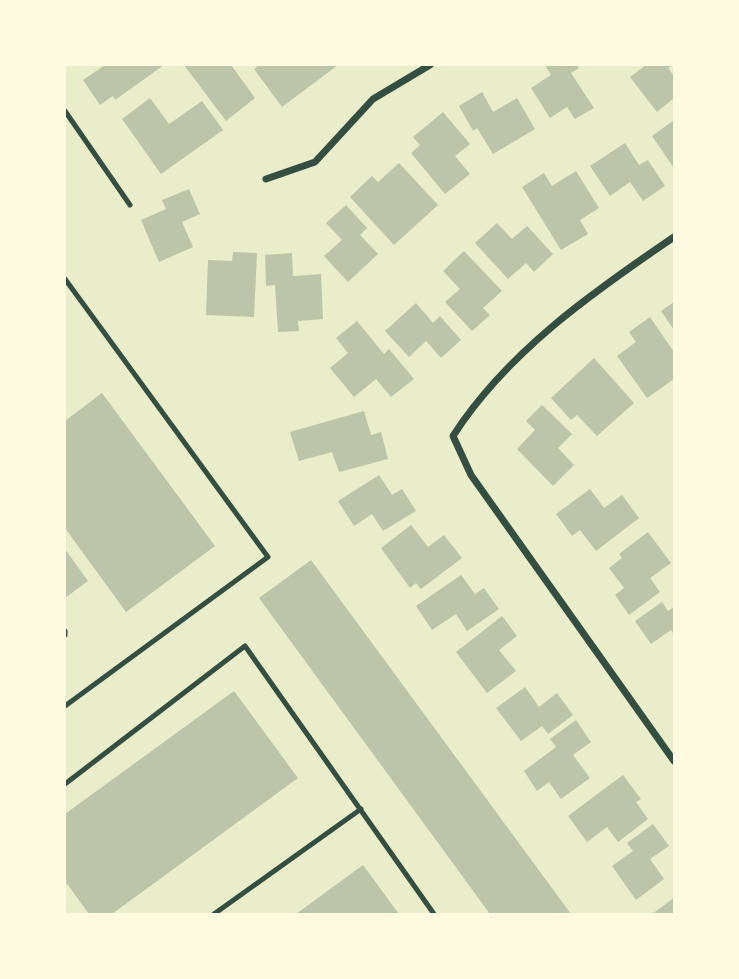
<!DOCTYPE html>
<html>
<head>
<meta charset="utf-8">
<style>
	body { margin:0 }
	#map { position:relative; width:739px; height:979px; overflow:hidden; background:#e9edc9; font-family:"Noto Sans",sans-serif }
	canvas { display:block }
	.frame { position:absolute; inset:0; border:66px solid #fefae0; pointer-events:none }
</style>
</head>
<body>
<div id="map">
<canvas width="739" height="979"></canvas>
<div class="frame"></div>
</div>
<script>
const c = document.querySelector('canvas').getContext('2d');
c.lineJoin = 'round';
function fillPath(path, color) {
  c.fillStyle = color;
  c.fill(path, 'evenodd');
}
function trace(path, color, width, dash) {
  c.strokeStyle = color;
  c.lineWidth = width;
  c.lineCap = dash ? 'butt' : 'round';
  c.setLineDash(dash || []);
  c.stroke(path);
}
fillPath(new Path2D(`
	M105 65H164L115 100 113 96 100 105 83 80Z
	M184 65H231L255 98 226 121Z
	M260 65H338L282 107 254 69Z
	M545 65H577L579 68 571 73 594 108 575 119 567 107 550 118 531 88 551 75Z
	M646 65H673L668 68 674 76V98L657 112 630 77Z
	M482 92 493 112 517 98 535 129 493 154 477 128 473 131 459 106Z
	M150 98 169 124 202 101 223 130 161 174 122 119Z
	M443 112 470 144 455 156 470 174 445 194 411 153 420 145 413 137Z
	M674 120V168L652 136Z
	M625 143 639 165 648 160 665 186 643 201 630 182 610 196 590 166Z
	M399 163 438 205 394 245 350 197 372 176 378 182Z
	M576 171 599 208 580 220 588 234 561 250 522 187 544 173 552 186Z
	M189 189 200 214 182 222 193 247 159 262 141 220 166 209 162 200Z
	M346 205 367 228 360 235 378 254 348 282 324 256 342 240 326 223Z
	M497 223 512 239 527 226 553 254 534 272 526 263 508 279 475 243Z
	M464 251 502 291 483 308 490 315 472 331 445 302 460 289 443 271Z
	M233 252 257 253 254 317 206 315 208 260 232 261Z
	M292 253 293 276 321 274 323 319 298 321 299 331 278 332 275 285 266 286 265 255Z
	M674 302V330L661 311Z
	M416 303 433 323 440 316 461 340 441 358 426 341 409 357 385 331Z
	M650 317 674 352V379L647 398 617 356 636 342 629 332Z
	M357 321 384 354 389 349 414 379 391 397 376 379 354 397 330 368 348 353 336 338Z
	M594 358 634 403 597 436 577 415 571 420 551 398Z
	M102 393 215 546 126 612 65 528V421Z
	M542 405 572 434 558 448 574 465 553 486 517 449 535 430 526 421Z
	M364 411 371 435 381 432 388 459 339 472 332 452 299 461 290 432Z
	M379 475 392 495 402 489 416 511 383 531 372 514 354 526 338 501Z
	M590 489 604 508 622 495 639 518 596 551 580 530 572 536 556 514Z
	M411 525 428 547 444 535 462 558 421 589 416 583 410 588 381 548Z
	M648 532 671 563 650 578 660 592 629 615 615 595 624 588 609 568 622 558 619 554Z
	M65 549 88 581 65 598Z
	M311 560 571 914H490L259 598Z
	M461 575 475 594 484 588 499 609 467 631 456 614 432 630 416 606Z
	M662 602 668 611 674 607V635L671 630 651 644 635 621Z
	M502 616 517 636 499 650 516 671 487 693 456 652Z
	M525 687 539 707 557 693 573 715 548 734 542 726 521 741 496 708Z
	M234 691 298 778 112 914H89L65 881V814Z
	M576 720 591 742 573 755 590 778 561 799 549 782 537 791 524 771 556 747 550 739Z
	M623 775 641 799 636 802 648 819 618 842 607 827 587 842 568 816Z
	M653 824 669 846 650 859 664 879 636 900 612 866 633 851 627 843Z
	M363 865 399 914H296Z
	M674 898V914H652Z`), '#bcc5a7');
trace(new Path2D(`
	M65 111 130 205
	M65 279 268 557 65 706
	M65 631V635
	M65 784 245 646 434 914
	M214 914 361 809`), '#344e41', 5);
trace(new Path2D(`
	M266 179 315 162 373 99 430 65
	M674 237C593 292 507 352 453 436L471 475 674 761`), '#344e41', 7);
</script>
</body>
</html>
